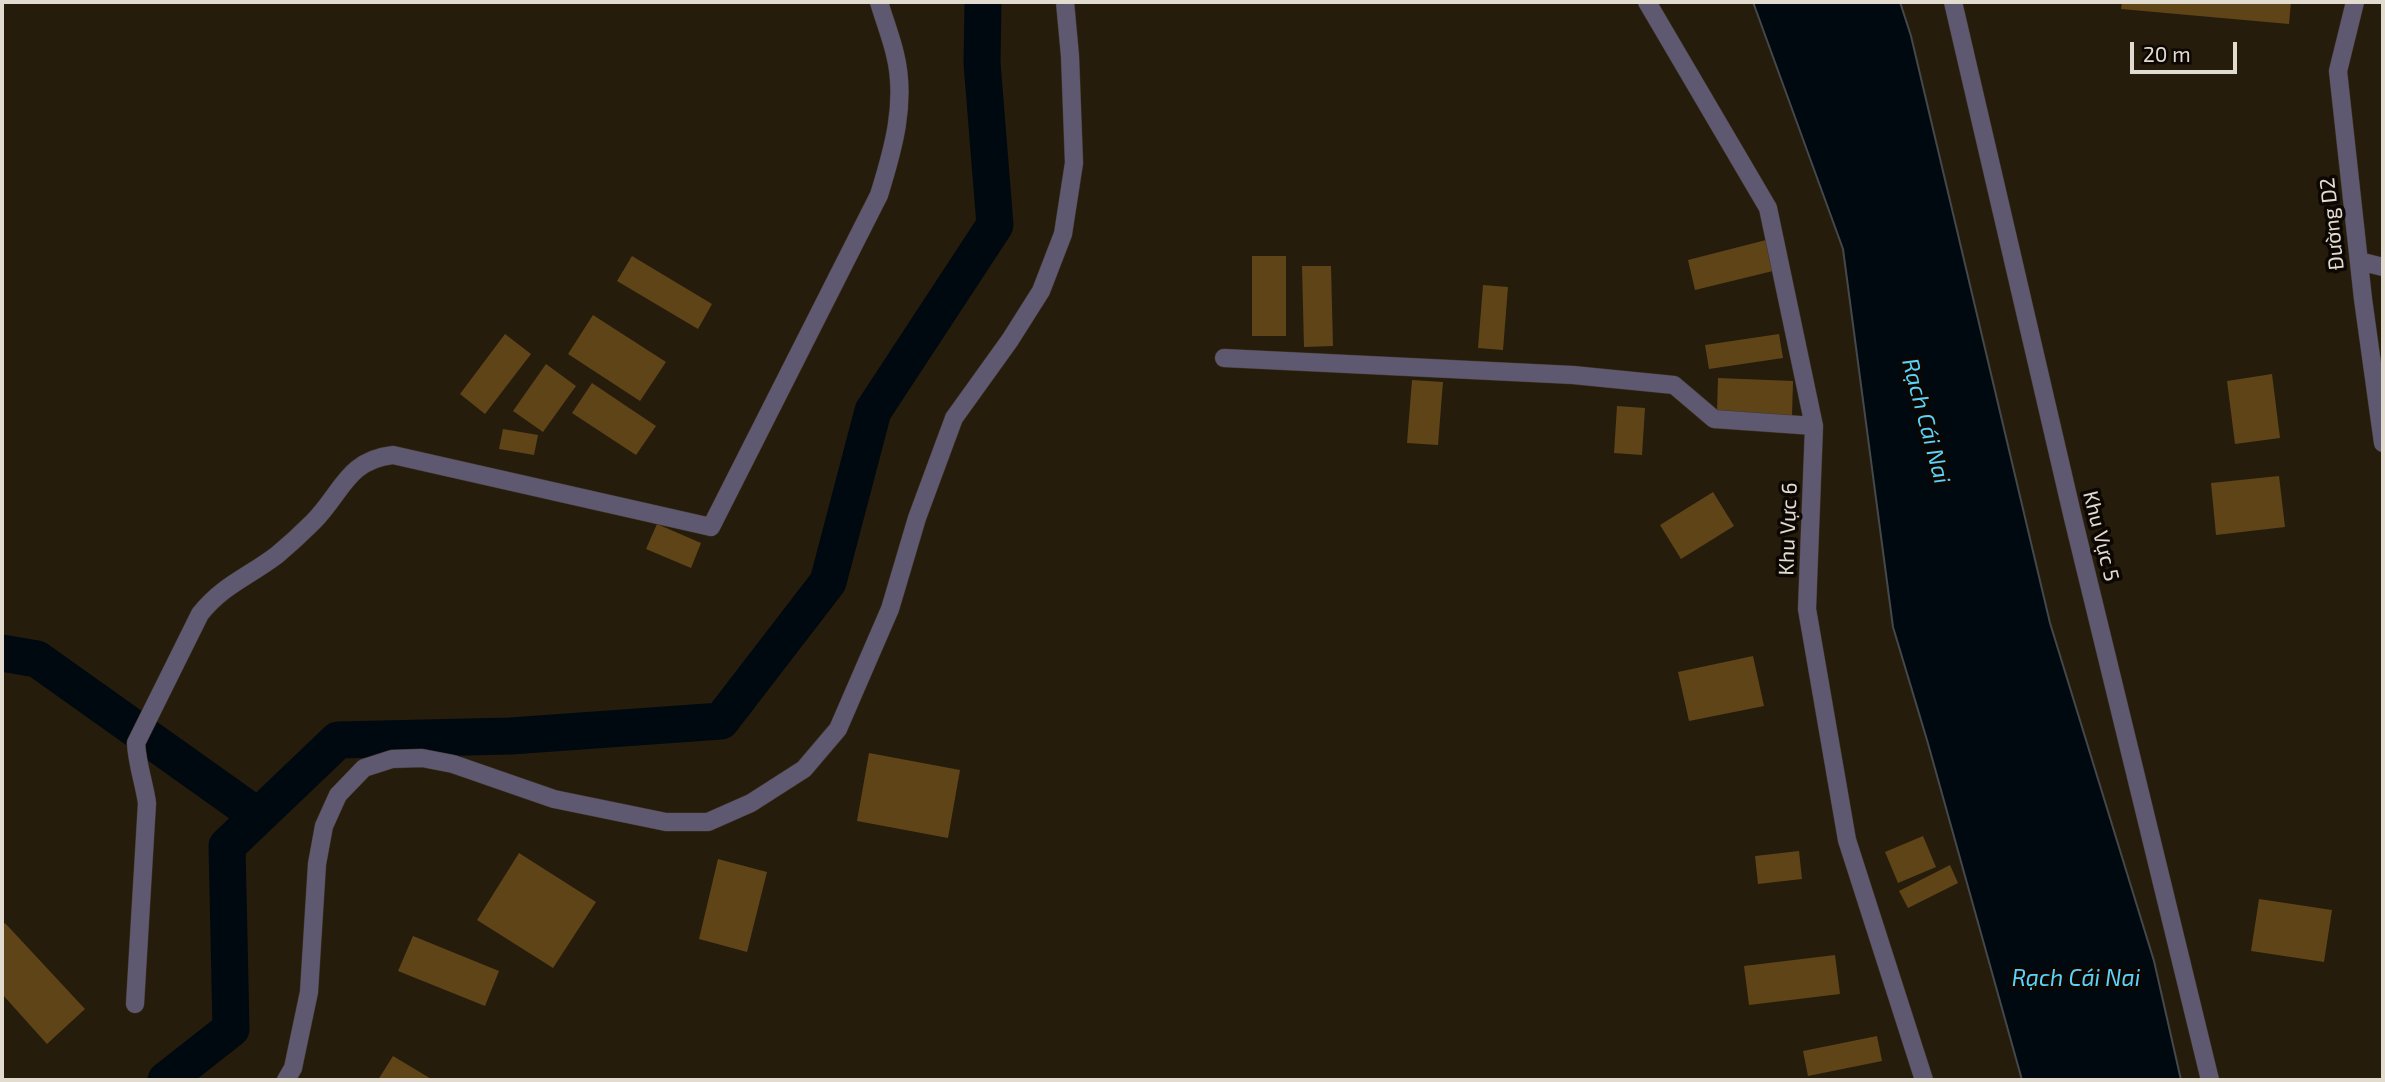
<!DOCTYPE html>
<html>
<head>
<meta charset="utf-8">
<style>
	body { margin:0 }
	#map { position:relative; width:2385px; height:1082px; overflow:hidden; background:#261c0c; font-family:"Exo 2",sans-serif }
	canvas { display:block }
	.frame { position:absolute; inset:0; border:4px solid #e2dbd0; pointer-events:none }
	.scale { position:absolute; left:2130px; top:42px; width:107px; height:32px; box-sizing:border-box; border:4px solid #e2dbd0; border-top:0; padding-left:9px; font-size:21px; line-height:24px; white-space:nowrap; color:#e2dbd0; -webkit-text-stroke:5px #0c0703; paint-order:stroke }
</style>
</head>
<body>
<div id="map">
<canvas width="2385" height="1082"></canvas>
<div class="frame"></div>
<div class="scale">20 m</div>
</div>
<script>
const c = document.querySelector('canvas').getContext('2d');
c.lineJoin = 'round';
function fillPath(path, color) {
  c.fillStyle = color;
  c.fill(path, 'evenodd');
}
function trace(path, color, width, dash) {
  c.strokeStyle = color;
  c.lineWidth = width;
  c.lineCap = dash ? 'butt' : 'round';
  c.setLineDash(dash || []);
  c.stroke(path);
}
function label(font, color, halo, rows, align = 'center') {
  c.font = font + ' "Exo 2",sans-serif';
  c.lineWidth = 7;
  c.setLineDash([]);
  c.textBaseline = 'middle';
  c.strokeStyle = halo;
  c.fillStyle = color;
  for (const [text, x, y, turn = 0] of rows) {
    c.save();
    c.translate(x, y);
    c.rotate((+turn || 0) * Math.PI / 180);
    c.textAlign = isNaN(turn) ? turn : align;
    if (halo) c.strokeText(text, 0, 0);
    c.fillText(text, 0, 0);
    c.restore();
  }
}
const water = new Path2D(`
	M1753 2H1900L1911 36 2050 623 2154 961 2181 1080H2022L1927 740 1893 627 1843 249Z`);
fillPath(water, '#000910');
trace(water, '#44484a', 2);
trace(new Path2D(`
	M2 653 37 659 245 807
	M166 1080 231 1029 227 846 338 740 511 736 721 721 828 582 873 411 995 225 982 63 983 2`), '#000910', 37);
fillPath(new Path2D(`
	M2122 2H2291L2289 24 2121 9Z
	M1766 240 1773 271 1695 290 1688 260Z
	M632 256 712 304 698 329 617 281Z
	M1252 256H1286V336H1252Z
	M1302 266H1331L1333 346 1304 347Z
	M1483 285 1508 287 1503 350 1478 348Z
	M593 315 666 362 640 401 568 354Z
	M505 334 531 354 485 414 460 394Z
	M1779 334 1783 358 1709 369 1705 345Z
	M546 364 576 386 543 432 513 411Z
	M2272 374 2280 438 2235 444 2227 381Z
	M1718 378 1793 381 1792 416 1717 413Z
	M1412 380 1443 382 1438 445 1407 443Z
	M592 383 656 426 636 455 572 413Z
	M1617 406 1645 408 1642 455 1614 453Z
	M503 429 538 435 534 455 499 449Z
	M2279 476 2285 527 2216 535 2211 483Z
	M1713 492 1734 526 1681 559 1660 525Z
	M657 524 701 543 691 568 646 549Z
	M1753 656 1764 706 1689 721 1678 672Z
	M869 753 960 770 948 838 857 821Z
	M1923 836 1936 867 1898 883 1885 852Z
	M1799 851 1802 879 1758 884 1755 856Z
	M519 853 596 902 553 968 477 920Z
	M718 859 767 872 747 952 699 939Z
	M1950 865 1958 883 1908 908 1899 891Z
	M2259 899 2332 910 2324 962 2251 951Z
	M5 923 85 1009 47 1044 2 994V927Z
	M413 936 499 971 485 1006 398 971Z
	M1835 955 1840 994 1749 1005 1744 966Z
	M1877 1036 1882 1061 1808 1076 1803 1051Z
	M393 1056 433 1080H378Z`), '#5f4418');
const street = new Path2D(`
	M1647 2 1768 208 1814 426 1807 609 1847 840 1924 1080
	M1953 2 2073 518 2210 1080
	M2355 2 2338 71 2363 299 2383 443
	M2359 261 2383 267
	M1224 358 1573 375 1674 385 1714 419 1814 426
	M135 1004 147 803C144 782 137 764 136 743L200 614C223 585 248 577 277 555 289 545 302 533 313 522 342 493 347 460 393 455L711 527 879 195C893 150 907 102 895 54 891 37 884 19 879 2
	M286 1080 293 1068 309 992 317 864 324 826 338 795 364 768 392 759 422 758 453 764 554 799 666 822H708L751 803 804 769 838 729 890 609 917 518 954 418 1010 340 1041 291 1063 234 1074 163 1070 56 1065 2`);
trace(street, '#403727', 19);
trace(street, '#5e5871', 18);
label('21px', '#e2dbd0', '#0c0703', [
	["Đường D2",2332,224,-96],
	["Khu Vực 6",1788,529,-88],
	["Khu Vực 5",2101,536,76]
]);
label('italic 23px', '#5bd2f8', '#0c0703', [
	["Rạch Cái Nai",1926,421,75],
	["Rạch Cái Nai",2076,978]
]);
</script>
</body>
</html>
